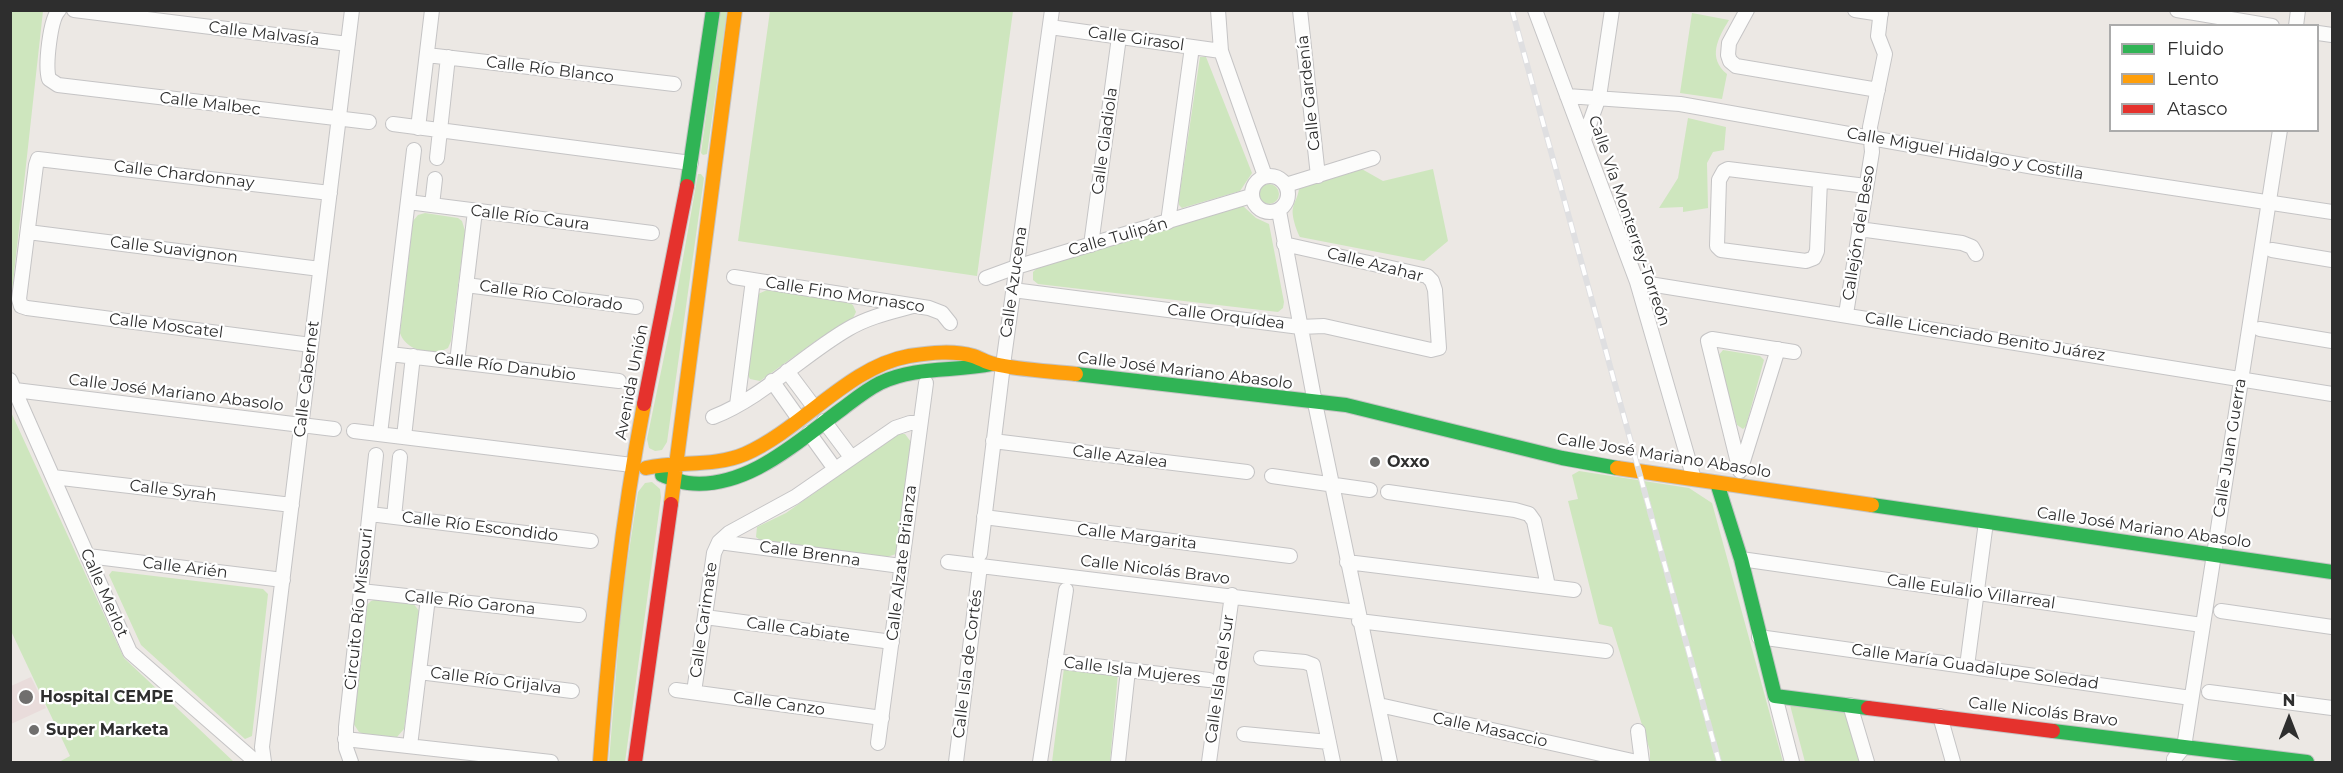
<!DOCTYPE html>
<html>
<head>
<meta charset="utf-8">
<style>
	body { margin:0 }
	#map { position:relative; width:2343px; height:773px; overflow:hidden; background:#ece8e4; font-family:Montserrat,sans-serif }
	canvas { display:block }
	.frame { position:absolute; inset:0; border:12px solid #2e2e2e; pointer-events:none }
	.legend { position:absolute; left:2109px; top:24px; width:210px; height:108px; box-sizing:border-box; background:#fff; border:2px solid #ababab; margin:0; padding:8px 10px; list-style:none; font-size:18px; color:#2e2e2e }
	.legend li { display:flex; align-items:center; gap:12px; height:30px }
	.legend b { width:30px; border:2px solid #ababab }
	.north { position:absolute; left:2259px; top:689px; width:60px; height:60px; -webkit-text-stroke:4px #fff; paint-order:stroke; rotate:0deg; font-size:16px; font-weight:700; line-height:24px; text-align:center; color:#2e2e2e }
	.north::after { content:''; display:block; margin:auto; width:21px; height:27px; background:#2e2e2e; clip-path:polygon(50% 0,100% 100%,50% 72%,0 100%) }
</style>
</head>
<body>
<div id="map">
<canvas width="2343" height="773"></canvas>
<div class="frame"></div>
<ul class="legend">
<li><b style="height:8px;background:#30b455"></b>Fluido</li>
<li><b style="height:8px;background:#ff9f0a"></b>Lento</li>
<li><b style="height:8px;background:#e5322d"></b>Atasco</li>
</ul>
<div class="north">N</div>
</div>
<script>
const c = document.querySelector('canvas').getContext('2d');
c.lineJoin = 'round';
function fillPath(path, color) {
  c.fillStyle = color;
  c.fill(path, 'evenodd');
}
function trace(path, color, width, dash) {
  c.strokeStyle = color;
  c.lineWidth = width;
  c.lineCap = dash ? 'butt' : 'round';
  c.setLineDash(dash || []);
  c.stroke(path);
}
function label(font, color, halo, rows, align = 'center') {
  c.font = font + ' Montserrat,sans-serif';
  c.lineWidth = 4.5;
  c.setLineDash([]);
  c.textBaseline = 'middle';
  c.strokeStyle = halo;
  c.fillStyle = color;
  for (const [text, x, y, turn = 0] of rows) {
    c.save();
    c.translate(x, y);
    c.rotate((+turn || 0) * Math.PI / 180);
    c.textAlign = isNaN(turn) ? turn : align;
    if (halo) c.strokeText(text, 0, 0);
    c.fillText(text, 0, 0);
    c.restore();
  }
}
fillPath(new Path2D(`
	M31 677 46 708 11 724V686Z`), '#e9dcdb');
fillPath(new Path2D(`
	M11 10 43 11 11 301 10 11Z
	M720 11H727L707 154 703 155 701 153Z
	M770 11H1013L977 276 738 241Z
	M1692 13 1729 20C1718 38 1707 58 1727 74L1722 99 1680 93Z
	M1200 57H1206L1252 173 1240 191 1182 208 1179 205V198Z
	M1688 118 1726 127 1724 150 1713 152 1707 163 1708 208 1683 212V207L1659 208 1678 178Z
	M1360 168 1383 181 1433 169 1448 241 1424 261 1300 237C1297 232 1291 215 1293 208 1294 202 1298 197 1299 189Z
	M698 174H701L704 178 667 442 662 450 655 451 649 448 647 439 674 309Z
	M1259 194a10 10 0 1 1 20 0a10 10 0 1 1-20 0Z
	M1243 206 1256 218 1269 224 1284 302 1283 308 1278 312 1038 284 1033 280V272L1037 268Z
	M425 213 458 218 462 221 465 231 451 341 448 348C433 357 406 351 400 333L413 221 418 215Z
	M767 290 847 301 853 305 856 312 853 318 817 340 760 381 750 379 747 373 758 294Z
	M1723 350 1760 356 1764 360 1746 426 1743 429 1737 425 1718 356Z
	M10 410 124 658 234 762H59L70 756 11 631Z
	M898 434H905L911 442 896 554 884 558 760 540 756 537 757 527 786 513Z
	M1579 471 1689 488 1712 503 1783 762H1650V751L1612 627 1599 624 1568 501 1578 499 1572 475Z
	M652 482 660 489 661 497 625 762H609L622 598 638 492 645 483Z
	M112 571 263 589 268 594 252 736 245 739 141 645 109 575Z
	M377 599 413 603 419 611 404 729 397 737 364 734 359 732 353 723 367 605 371 601Z
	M1064 668 1118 673 1110 762H1052Z
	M1790 705 1845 712 1859 762H1805Z`), '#cee6be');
const street = new Path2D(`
	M59 10C50 19 45 66 49 79L58 85 369 122
	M74 10 348 44
	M1218 10 1221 51 1265 176
	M1300 10 1318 176
	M1535 10 1637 282 1694 479
	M1747 10 1729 43 1728 55 1730 61 1736 66 1878 90
	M1855 10 1881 14
	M2177 10 2272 26
	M2296 26 2298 10
	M1050 27 1221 51
	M2318 33 2332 35
	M427 55 674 84
	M1567 96 1680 104 2034 167 2332 212
	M393 124 691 163
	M418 128 432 10
	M1584 139 1599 97 1612 10
	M437 158 448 57
	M1252 194a18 18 0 1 1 36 0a18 18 0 1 1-36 0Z
	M1820 181 1817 251 1814 258 1806 261 1721 250 1717 246 1719 180 1724 171 1728 169 1866 186
	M1286 185 1373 158
	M408 202 652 233
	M432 205 435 179
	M1279 211 1315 403 1390 762
	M1168 222 1192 47
	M1859 229 1962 243 1972 247 1976 254
	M28 232 320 269
	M1091 245 1119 37
	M2272 250 2332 260
	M734 277 929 308 942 313 950 323
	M986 278 1016 267 1251 196
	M1637 282 2332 394
	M466 285 636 307
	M1013 290 1300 327 1324 326 1431 350 1439 348 1435 290 1432 281 1427 276 1284 244
	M1846 314 1872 152 1870 127 1885 54 1878 36 1881 10
	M2260 329 2332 341
	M311 345 27 308 21 306 19 299 36 165 38 159 330 193
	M390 354 619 381
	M457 362 475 211
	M787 371 814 407
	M10 380 130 652 256 762
	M772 381 799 419
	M15 390 334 429
	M737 405 753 280
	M713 417C762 398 803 355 848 329 868 317 891 312 913 306
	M824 421 851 457
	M354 431 632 465
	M809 433 835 469
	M380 434 414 150
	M404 437 413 356
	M993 441 1247 472
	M1740 471 1708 341 1712 339 1794 352
	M1740 471 1778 349
	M1272 476 1370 490
	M53 477 292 505
	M1388 492 1515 510 1529 514 1534 521 1548 586
	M370 514 591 541
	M394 517 400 457
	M984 517 1290 556
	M719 542 901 566
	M980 554 1003 365 1052 10
	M88 556 283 580
	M1741 559 2202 625
	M948 562 1357 612
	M1347 562 1574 590
	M361 591 579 615
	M2221 611 2332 627
	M705 617 892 642
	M1359 621 1606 651
	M1759 637 2191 698
	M1261 658 1305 662 1313 665 1333 762
	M1055 661 1209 680
	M1967 666 1986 522
	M419 672 572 691
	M676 690 882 718
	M694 692 714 553 719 542 729 533 795 497 895 428 910 423H920
	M2209 692 2332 708
	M1775 696 1792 762
	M1379 705 1637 762
	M1850 705 1867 762
	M1940 716 1953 762
	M1638 731 1642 762
	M1244 734 1329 742
	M345 739 551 762
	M878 743 926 383
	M410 746 428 598
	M264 762 262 747 352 10
	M351 762 346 748V727L376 455
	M956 762 980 566
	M1040 762 1066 590
	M1118 762 1128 670
	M1209 762 1232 595
	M2174 762V759L2184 747 2280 130`);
const fast = new Path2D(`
	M687 186 713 10
	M1076 374 1346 405 1562 458 1617 468
	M662 475C670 478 680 482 688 483 747 490 798 441 842 409 854 400 866 390 880 383 916 366 954 372 992 364
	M1717 483 1741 559 1775 696 1868 708
	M1872 505 2332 572
	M2053 731 2307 762`);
const slow = new Path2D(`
	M646 468C678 461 715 467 745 454 802 429 848 367 909 356 930 353 953 350 973 356 980 358 987 363 994 364 1020 370 1049 371 1076 374
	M1617 468 1872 505
	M671 504 735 10
	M600 762C609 641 621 523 644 404`);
const jam = new Path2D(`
	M644 404 687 186
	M1868 708 2053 731
	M635 762 671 504`);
trace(street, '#c5c4c5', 16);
trace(fast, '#c5c4c5', 16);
trace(slow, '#c5c4c5', 16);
trace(jam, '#c5c4c5', 16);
trace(street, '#fcfcfb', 14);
trace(fast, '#30b455', 14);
trace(slow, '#ff9f0a', 14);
trace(jam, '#e5322d', 14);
const rail = new Path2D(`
	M1512 10 1719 762`);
trace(rail, '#dfdfe1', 6);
trace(rail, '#fff', 4, [11]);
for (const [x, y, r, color] of [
	[1375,462,6,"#706f6e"],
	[26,697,8,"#706f6e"],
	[34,730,6,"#706f6e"]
]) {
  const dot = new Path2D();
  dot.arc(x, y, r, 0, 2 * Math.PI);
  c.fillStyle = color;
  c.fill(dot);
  trace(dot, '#fff', 2);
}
label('16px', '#2e2e2e', '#fff', [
	["Calle Malvasía",264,34,7],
	["Calle Girasol",1136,39,8],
	["Calle Río Blanco",550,70,7],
	["Calle Gardenía",1309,93,-96],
	["Calle Malbec",210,104,7],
	["Calle Gladiola",1105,141,-82],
	["Calle Miguel Hidalgo y Costilla",1965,154,10],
	["Calle Chardonnay",184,175,7],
	["Calle Río Caura",530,218,7],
	["Calle Vía Monterrey-Torreón",1629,221,71],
	["Callejón del Beso",1859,233,-81],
	["Calle Tulipán",1118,237,-16],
	["Calle Suavignon",174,250,7],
	["Calle Azahar",1375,265,14],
	["Calle Azucena",1014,282,-82],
	["Calle Fino Mornasco",845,295,9],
	["Calle Río Colorado",551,296,8],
	["Calle Orquídea",1226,317,7],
	["Calle Moscatel",166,326,7],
	["Calle Licenciado Benito Juárez",1985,337,9],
	["Calle Río Danubio",505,367,7],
	["Calle José Mariano Abasolo",1185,371,7],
	["Calle Cabernet",307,379,-83],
	["Avenida Unión",632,382,-79],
	["Calle José Mariano Abasolo",176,393,7],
	["Calle Juan Guerra",2230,448,-81],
	["Calle José Mariano Abasolo",1664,456,9],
	["Calle Azalea",1120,457,7],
	["Calle Syrah",173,491,7],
	["Calle Río Escondido",480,527,7],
	["Calle José Mariano Abasolo",2144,528,8],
	["Calle Margarita",1137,537,7],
	["Calle Brenna",810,554,8],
	["Calle Alzate Brianza",902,563,-83],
	["Calle Arién",185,568,7],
	["Calle Nicolás Bravo",1155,570,7],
	["Calle Eulalio Villarreal",1971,592,8],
	["Calle Merlot",104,593,66],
	["Calle Río Garona",470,603,6],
	["Circuito Río Missouri",359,609,-84],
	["Calle Carimate",704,620,-82],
	["Calle Cabiate",798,630,8],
	["Calle Isla de Cortés",968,664,-83],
	["Calle María Guadalupe Soledad",1975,667,8],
	["Calle Isla Mujeres",1132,671,7],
	["Calle Isla del Sur",1220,679,-82],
	["Calle Río Grijalva",496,681,7],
	["Calle Canzo",779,704,8],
	["Calle Nicolás Bravo",2043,712,7],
	["Calle Masaccio",1490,730,12]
]);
label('bold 16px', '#2e2e2e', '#fff', [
	["Oxxo",1387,462],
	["Hospital CEMPE",40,697],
	["Super Marketa",46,730]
], 'left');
</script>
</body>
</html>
